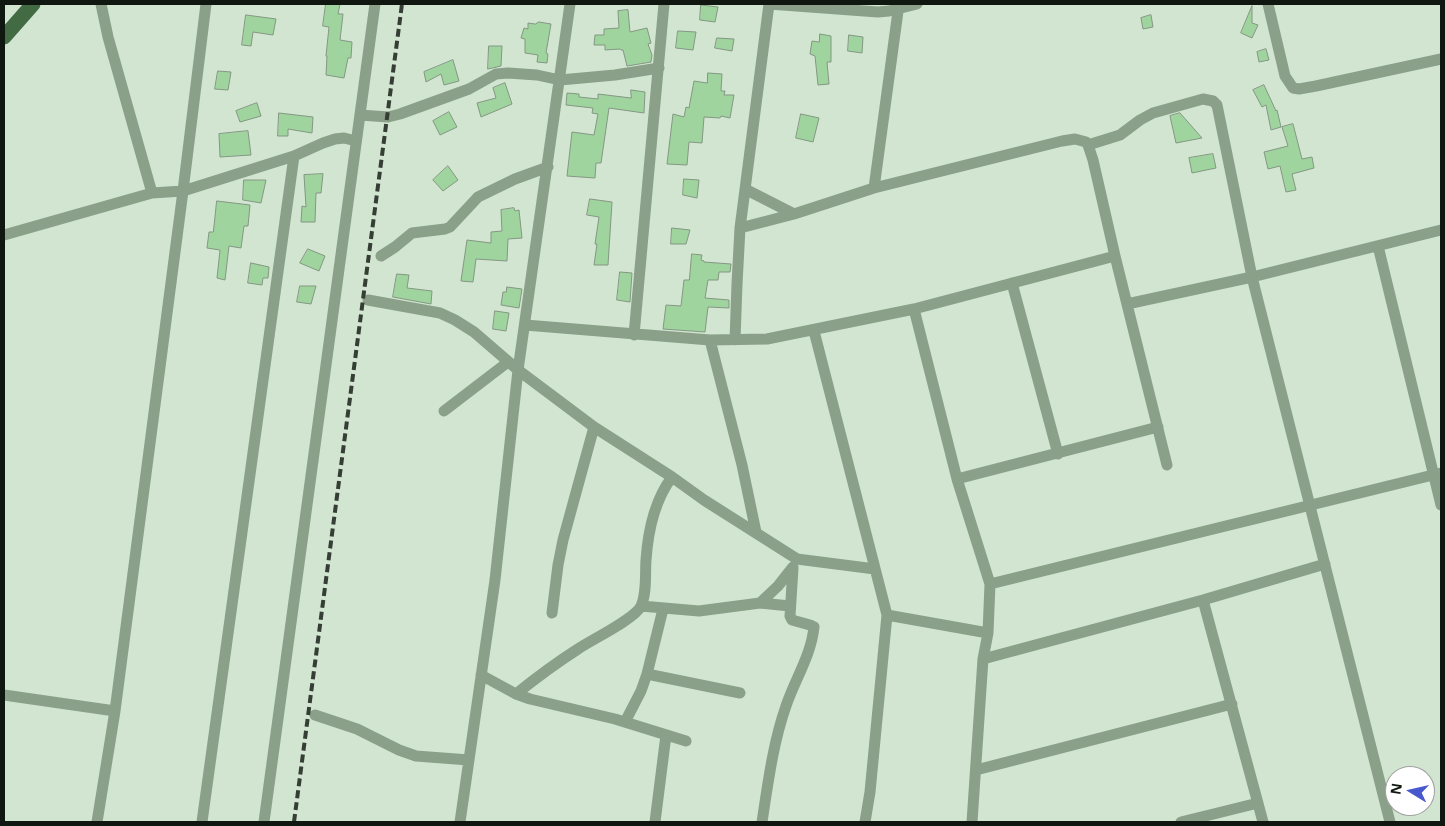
<!DOCTYPE html>
<html>
<head>
<meta charset="utf-8">
<style>
	body { margin:0 }
	#map { position:relative; width:1445px; height:826px; overflow:hidden; background:#d1e5d0; font-family:"Open Sans",sans-serif }
	canvas { display:block }
	.frame { position:absolute; inset:0; border:5px solid #101710; pointer-events:none }
	.north { position:absolute; left:1385px; top:766px; width:50px; height:50px; box-sizing:border-box; background:#fff; border:1px solid #9fa29f; border-radius:50%; rotate:279deg; font-size:14px; font-weight:700; line-height:20px; text-align:center; color:#101710 }
	.north::after { content:''; display:block; margin:auto; width:18px; height:22px; background:#4859ce; clip-path:polygon(50% 0,100% 100%,50% 72%,0 100%) }
</style>
</head>
<body>
<div id="map">
<canvas width="1445" height="826"></canvas>
<div class="frame"></div>
<div class="north">N</div>
</div>
<script>
const c = document.querySelector('canvas').getContext('2d');
c.lineJoin = 'round';
function fillPath(path, color) {
  c.fillStyle = color;
  c.fill(path, 'evenodd');
}
function trace(path, color, width, dash) {
  c.strokeStyle = color;
  c.lineWidth = width;
  c.lineCap = dash ? 'butt' : 'round';
  c.setLineDash(dash || []);
  c.stroke(path);
}
const building = new Path2D(`
	M326 4H340L338 14H343L340 40 352 42 351 58H348L344 78 326 75 327 56H326L329 27 323 26Z
	M701 5 718 7 715 22 700 20Z
	M1252 6V23L1258 25 1252 38 1241 33Z
	M628 10 630 32 647 28 651 43 648 44 652 55 651 62 627 66 623 50H621L620 49 605 50V45H594L595 35H604V29L619 28 618 11Z
	M246 15 276 19 273 35 253 32 251 46 242 45Z
	M1151 15 1153 27 1143 29 1141 18Z
	M539 22 551 24 546 53 548 54 547 63 537 62 538 55 525 53V39L521 38 524 28 528 29V23L535 24Z
	M678 31 696 32 693 50 676 48Z
	M820 34 831 36V62H827L829 84 818 85 815 56 810 54 812 41 819 42Z
	M849 35 863 37 862 53 848 51Z
	M717 38 734 39 732 51 715 48Z
	M489 46H502L501 66 488 69Z
	M1266 49 1269 60 1259 62 1257 52Z
	M453 60 459 81 444 85 441 74 426 82 424 72Z
	M218 71 231 72 228 90 215 89Z
	M708 73 722 74 721 91H725L724 95H734L730 118 721 116 720 118 704 117 702 143 689 142 687 165 667 164 673 114 684 117 686 107 689 108 694 81 707 83Z
	M505 83 512 104 481 117 477 103 496 98 493 88Z
	M1264 85 1276 111 1277 110 1281 127 1271 130 1266 105 1262 107 1253 90Z
	M631 90 645 92 644 113 609 108 601 163H596L595 178 567 176 572 132 594 135 598 114 592 113 593 108 566 105 567 93 579 94V97L598 99V94L631 98Z
	M257 103 261 116 240 122 236 111Z
	M449 112 457 127 440 135 433 121Z
	M279 113 313 117 312 133 288 129V136H278Z
	M1180 113 1202 138 1176 143 1170 116Z
	M801 114 819 118 813 142 796 138Z
	M1293 124 1302 159 1312 157 1314 168 1292 174 1296 190 1286 192 1280 166 1268 169 1264 152 1288 146 1282 127Z
	M248 131 251 155 220 157 219 134Z
	M1213 154 1216 168 1192 173 1189 158Z
	M448 166 458 180 443 191 433 180Z
	M323 174 321 193H316L315 222H301L302 206 306 207 304 175Z
	M684 179 699 180 697 198 683 195Z
	M244 180H266L261 203 243 200Z
	M590 199 612 202 608 265H594L597 244H595L599 217 587 215Z
	M217 201 250 205 248 226H244L241 248 229 246 225 280 217 278 220 250 207 248 209 232H213Z
	M514 208 515 211 519 210 522 238 508 239 507 261 476 259 473 282 461 281 467 240 491 243V232L502 231 501 210Z
	M672 228 690 230 686 244H671Z
	M308 249 325 256 319 271 300 263Z
	M692 254 702 255 701 260 704 261V262L731 264 730 272H719L718 280H708L705 298 729 300V308L708 307 705 332 663 329 666 305 681 306 684 280H689Z
	M251 263 269 267 268 278H263L262 285 248 283Z
	M620 272 632 273 630 302 617 300Z
	M397 274 409 275 407 288 432 291 431 304 393 297Z
	M300 286H316L311 304 297 302Z
	M507 287 522 289 519 308 501 305 503 292H506Z
	M495 311 509 313 506 331 493 329Z`);
fillPath(building, '#a0d49f');
trace(building, '#839783', 1);
trace(new Path2D(`
	M101 4 108 37 152 193
	M769 4 878 12 889 11 917 4
	M1268 4 1285 76 1293 88 1299 89 1316 86 1441 59
	M360 115 388 117 400 114 469 89 496 74 508 73 537 75 560 80 615 75 659 68
	M1088 145 1120 135 1140 120 1153 113 1203 99 1213 101 1217 105 1252 277 1390 822
	M874 188 899 4
	M745 189 794 214
	M740 228 794 214 874 188 1062 141 1075 139 1086 142 1088 145 1093 160 1115 256 1167 465
	M4 235 152 193 183 191 294 156 323 143 335 139 344 138 356 141
	M1378 246 1441 505
	M381 256 395 247 412 233 445 229 450 227 478 197 515 179 548 167
	M1012 283 1058 454
	M368 300 440 313 455 320 474 332 518 370 594 427 672 477 704 500 797 559 875 569
	M1127 304 1252 277 1441 230
	M914 309 957 479 990 584 988 633 983 659 972 822
	M525 325 710 340 767 339 914 309 1115 256
	M814 331 887 615 870 792 865 822
	M634 335 664 4
	M710 340 742 465 756 532
	M735 340 737 284 740 228 769 4
	M444 411 508 362
	M957 479 1158 427
	M990 584 1441 473
	M1203 600 1263 822
	M760 603 790 606
	M641 606 699 611 760 603 778 586 793 567
	M552 613 558 565 563 540 594 427
	M887 615 988 633
	M983 659 1203 600 1325 564
	M647 674 740 693
	M481 675 516 694 530 699 615 719 686 741
	M516 694C536 678 556 663 578 649 591 640 635 619 641 606 647 593 645 574 646 560 648 531 654 501 672 477
	M4 695 115 711
	M315 715 357 729 399 750 416 756 469 760
	M625 722 641 691 647 674 663 609
	M976 770 1232 704
	M97 822 115 711 183 191 206 4
	M202 822 294 156
	M264 822 375 4
	M460 822 495 580 518 370 570 4
	M655 822 666 735
	M762 822C768 783 773 743 786 706 795 679 811 656 814 627L810 625 792 620 790 616 793 568
	M1181 822 1258 803`), '#8aa089', 11);
trace(new Path2D(`
	M4 37 33 4`), '#436b43', 15);
trace(new Path2D(`
	M294 822 402 4`), '#353e35', 4, [8, 4]);
</script>
</body>
</html>
